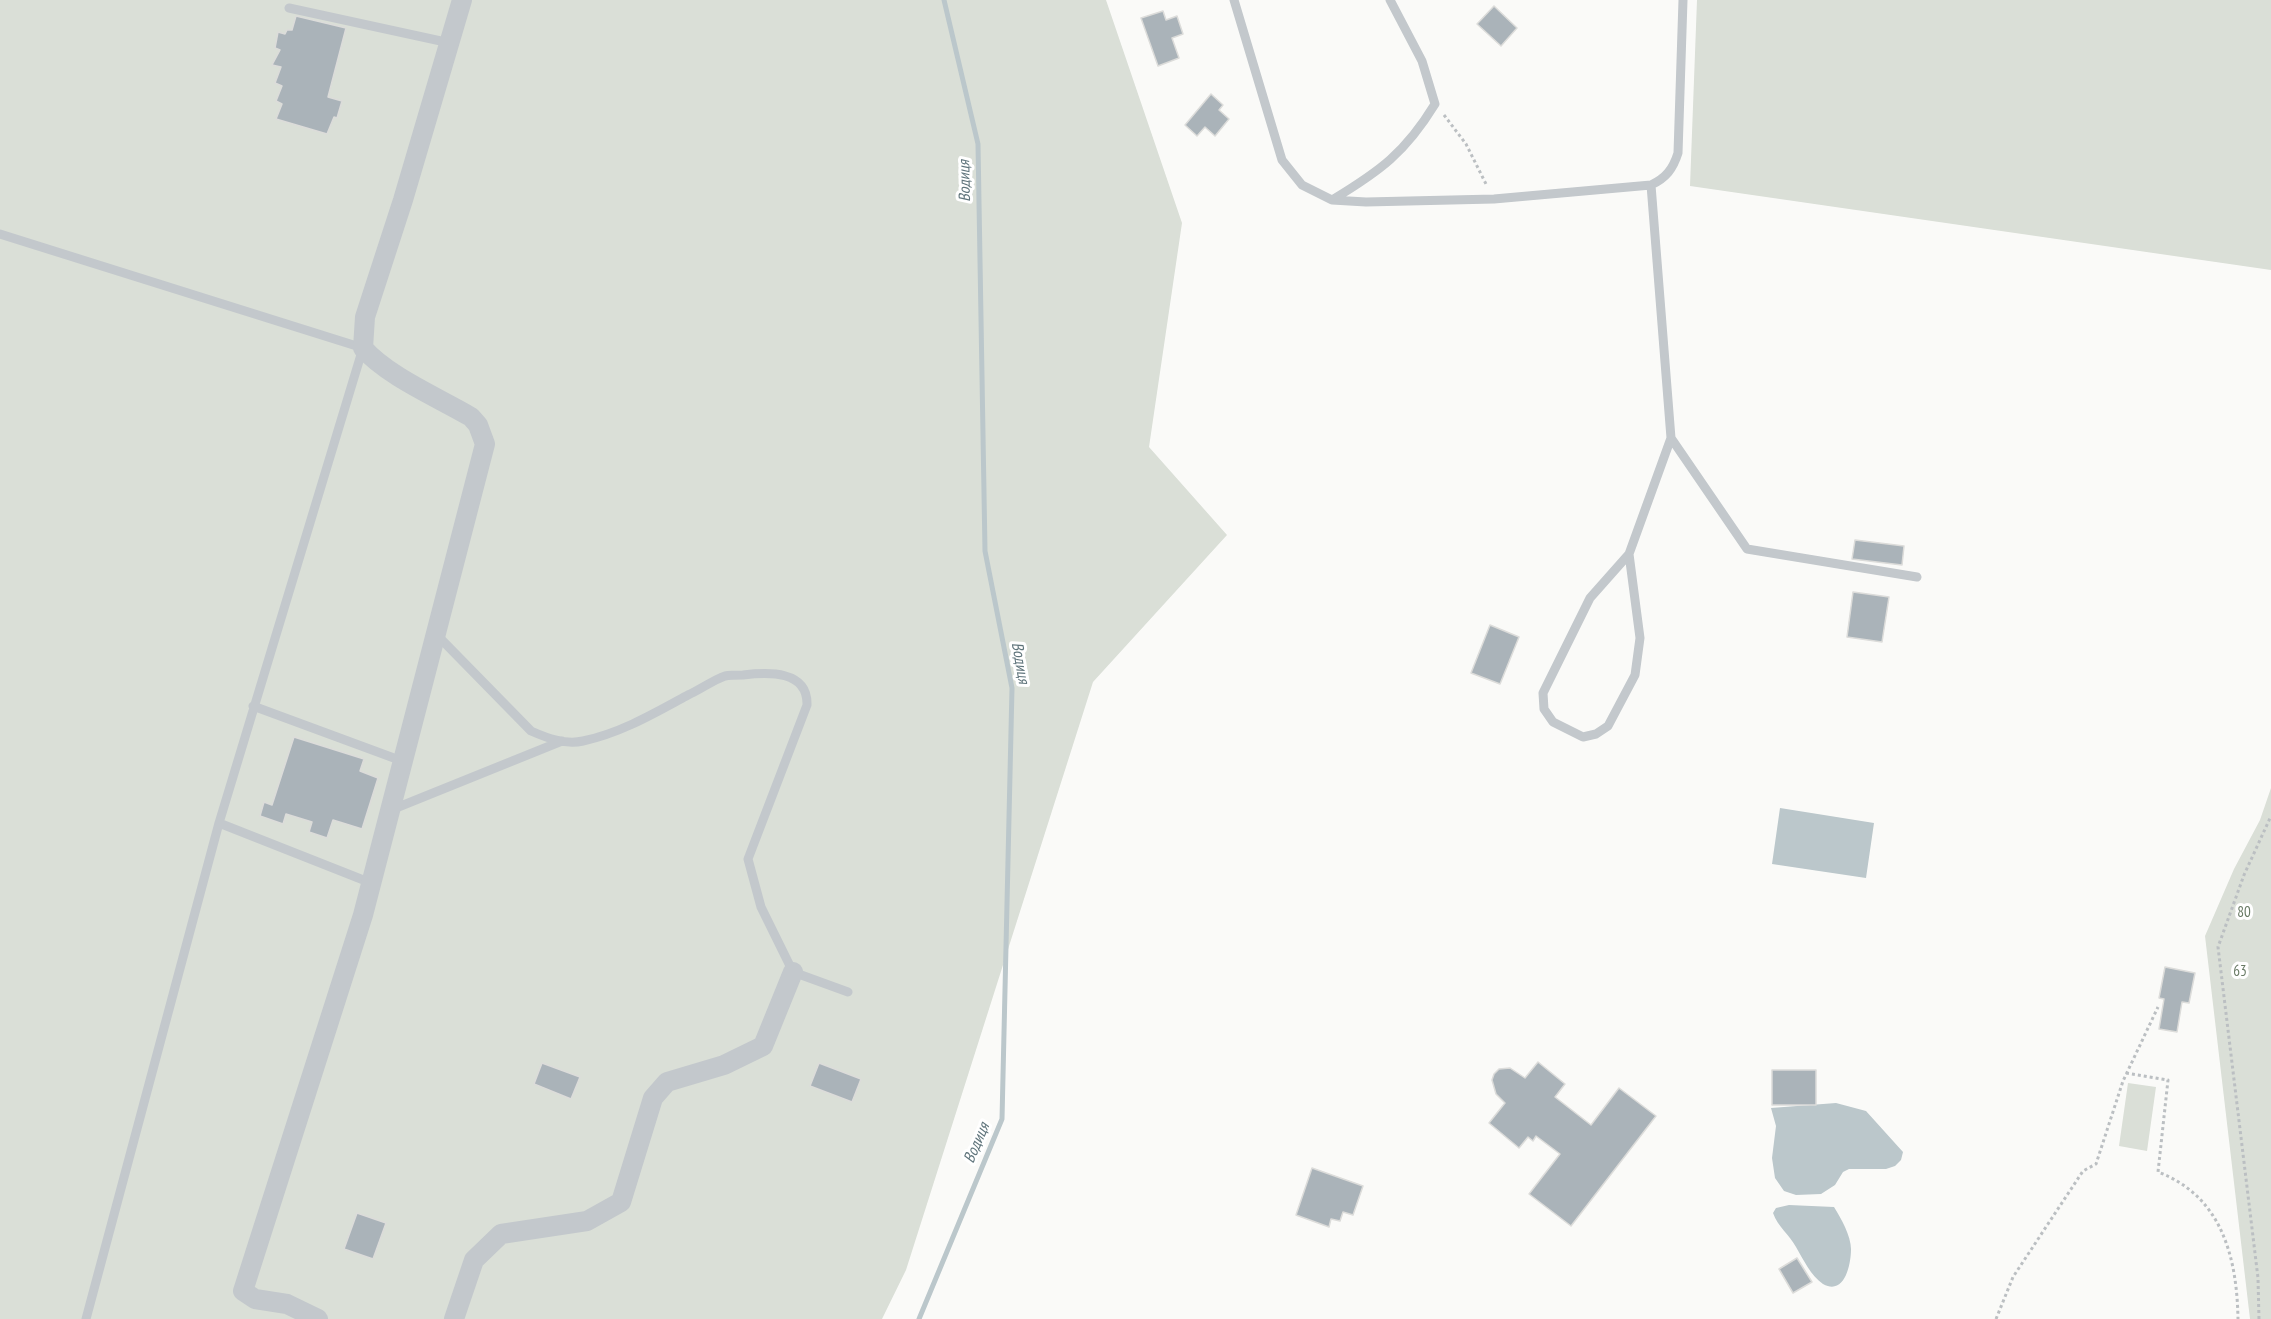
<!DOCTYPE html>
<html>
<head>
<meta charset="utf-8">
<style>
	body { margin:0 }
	canvas { display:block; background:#fafaf8 }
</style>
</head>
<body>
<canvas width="2271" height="1319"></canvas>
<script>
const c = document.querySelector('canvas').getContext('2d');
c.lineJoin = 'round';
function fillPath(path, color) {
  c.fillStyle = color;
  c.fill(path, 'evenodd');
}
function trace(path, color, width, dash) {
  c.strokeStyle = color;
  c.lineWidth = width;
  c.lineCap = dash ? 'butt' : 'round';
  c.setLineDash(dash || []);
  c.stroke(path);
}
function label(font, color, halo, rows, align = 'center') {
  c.font = font + ' "PT Sans Narrow",sans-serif';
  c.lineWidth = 6;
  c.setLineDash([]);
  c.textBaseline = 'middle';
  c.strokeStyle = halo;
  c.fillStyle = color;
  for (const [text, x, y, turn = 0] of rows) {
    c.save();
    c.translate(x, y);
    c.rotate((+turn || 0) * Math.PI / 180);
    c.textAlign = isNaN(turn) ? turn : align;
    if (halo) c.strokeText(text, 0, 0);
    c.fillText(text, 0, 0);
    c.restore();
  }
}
fillPath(new Path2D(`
	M0 0H1106L1182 223 1149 447 1227 535 1093 682 906 1270 882 1319H0Z
	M1697 0H2271V270L1690 186Z
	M2271 788V1319H2250L2205 936 2234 869 2260 820Z
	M2128 1083 2156 1087 2147 1151 2119 1146Z`), '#dadfd7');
fillPath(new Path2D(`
	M1780 808 1874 823 1866 878 1772 864Z
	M1836 1103 1866 1111 1903 1152 1901 1160 1895 1166 1886 1169H1849L1843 1172 1835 1185 1821 1194 1796 1195 1784 1191 1775 1178 1772 1158 1776 1126 1771 1108Z
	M1789 1205 1834 1207C1841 1218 1851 1236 1851 1249 1851 1264 1845 1296 1823 1284 1811 1276 1803 1259 1796 1247 1789 1234 1778 1227 1773 1213L1776 1208Z`), '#bbc7cb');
trace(new Path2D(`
	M919 1319 1002 1119 1012 688 985 551 978 144 944 0`), '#bbc7cb', 5);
const building = new Path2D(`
	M1494 6 1517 28 1501 46 1477 24Z
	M1163 11 1166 20 1177 16 1183 34 1172 38 1179 58 1158 66 1141 18Z
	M296 16 346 28 328 97 342 101 337 118 334 117 327 134 276 119 282 104 276 101 282 86 275 83 281 67 272 65 280 50 275 48 278 32 285 34 287 30H292Z
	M1211 94 1223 105 1219 110 1229 119 1215 136 1205 127 1197 136 1185 125Z
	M1855 540 1904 546 1902 565 1852 559Z
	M1853 592 1889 597 1882 642 1847 637Z
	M1490 625 1519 637 1500 684 1471 673Z
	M294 737 364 759 360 771 378 778 362 829 333 820 327 838 309 832 312 822 286 814 283 824 260 816 264 802 272 805Z
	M2165 967 2195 973 2189 1003 2182 1002 2177 1032 2159 1029 2164 999 2159 998Z
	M1538 1062 1565 1084 1555 1097 1591 1125 1619 1088 1656 1116 1571 1226 1529 1194 1560 1154 1536 1136 1533 1141 1528 1137 1519 1148 1489 1123 1505 1103 1496 1094 1492 1080 1494 1074 1499 1069 1510 1068 1525 1078Z
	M542 1063 580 1077 571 1099 534 1084Z
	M819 1063 861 1079 852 1102 810 1086Z
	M1772 1070H1816V1105H1772Z
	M1312 1168 1363 1186 1353 1215 1343 1212 1340 1221 1331 1219 1329 1227 1296 1215Z
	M357 1213 386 1223 373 1259 344 1249Z
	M1797 1258 1812 1282 1793 1293 1779 1269Z`);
fillPath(building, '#aab3b9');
trace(building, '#dcdcda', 1.5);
trace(new Path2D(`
	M1444 115 1466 144 1487 186
	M2126 1073 2168 1080 2158 1172C2222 1196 2237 1258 2238 1319
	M1996 1319 2013 1277 2083 1171 2096 1164 2123 1081 2158 1007
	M2259 1319 2258 1278 2218 947 2244 875 2271 816`), '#bbbfc2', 3, [3, 3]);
trace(new Path2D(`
	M1234 0 1282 160 1302 185 1332 200 1366 202 1494 199 1651 185C1666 178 1673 169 1678 153L1683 0
	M289 8 450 43
	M1651 185 1671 438 1747 549 1917 577
	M1332 200C1380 171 1405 153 1435 104L1422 61 1390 0
	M0 234 363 348 219 823 86 1319
	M1629 554 1640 638 1635 675 1608 726 1596 734 1583 737 1553 722 1544 709 1543 693 1590 598 1629 554 1671 438
	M436 634 531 731C547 738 565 745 583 741 621 733 655 713 688 695 700 690 713 680 725 676 730 675 738 675 743 675 768 672 808 670 807 705L748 859 761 907 793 972 848 992
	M253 706 402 761
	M391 810 562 741
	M219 823 371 883`), '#c3c8cc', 9);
trace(new Path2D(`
	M318 1319 287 1304 255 1299 243 1291 363 915 485 444 478 425 471 417C439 398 387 376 363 348L365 317 403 200 462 0
	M454 1319 474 1260 501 1234 587 1221 621 1202 653 1098 667 1082 724 1065 763 1046 793 972`), '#c3c8cc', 20);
label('15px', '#687a64', '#fff', [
	["80",2244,913],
	["63",2240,972]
]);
label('italic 16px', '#60757c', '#fff', [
	["Водиця",965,181,-91],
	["Водиця",1020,663,80],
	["Водиця",977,1143,-67]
]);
</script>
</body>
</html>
